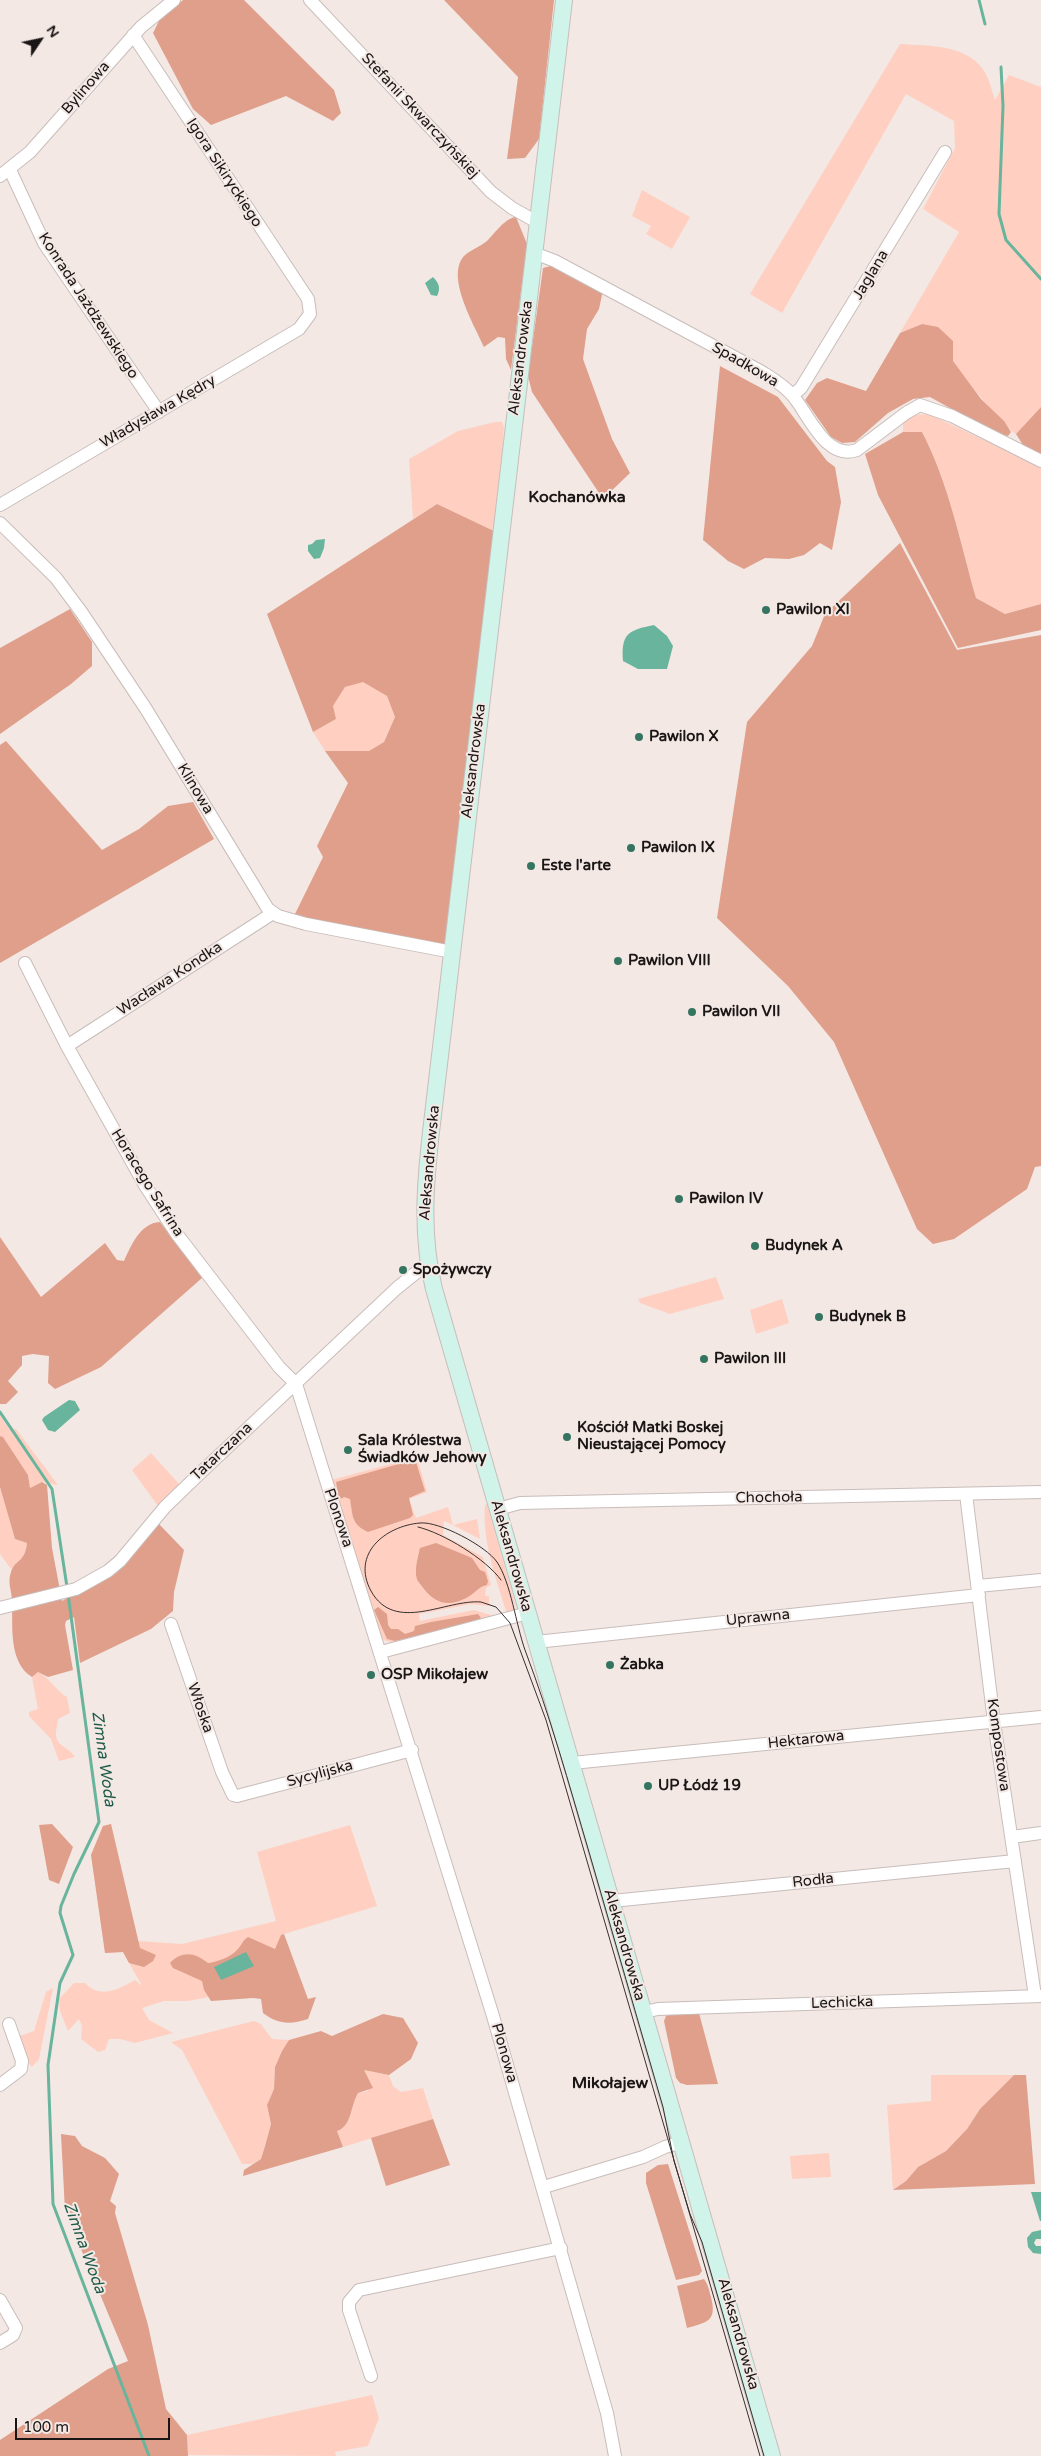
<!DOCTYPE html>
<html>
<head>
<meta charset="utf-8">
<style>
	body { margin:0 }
	#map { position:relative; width:1041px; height:2456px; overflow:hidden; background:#f3e8e4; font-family:"Varela Round",sans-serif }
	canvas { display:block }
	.north { position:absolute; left:15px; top:15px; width:50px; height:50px; -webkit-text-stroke:4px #f3e8e4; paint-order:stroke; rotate:56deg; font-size:14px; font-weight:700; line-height:20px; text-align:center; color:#1a1615 }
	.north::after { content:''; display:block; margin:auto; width:18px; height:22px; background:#1a1615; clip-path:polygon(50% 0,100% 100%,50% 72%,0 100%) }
	.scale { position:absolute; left:15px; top:2418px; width:155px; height:22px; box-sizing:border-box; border:2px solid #1a1615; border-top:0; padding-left:6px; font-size:15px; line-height:18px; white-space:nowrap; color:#1a1615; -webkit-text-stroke:4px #f3e8e4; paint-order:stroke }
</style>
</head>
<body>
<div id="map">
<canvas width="1041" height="2456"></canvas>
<div class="north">N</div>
<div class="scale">100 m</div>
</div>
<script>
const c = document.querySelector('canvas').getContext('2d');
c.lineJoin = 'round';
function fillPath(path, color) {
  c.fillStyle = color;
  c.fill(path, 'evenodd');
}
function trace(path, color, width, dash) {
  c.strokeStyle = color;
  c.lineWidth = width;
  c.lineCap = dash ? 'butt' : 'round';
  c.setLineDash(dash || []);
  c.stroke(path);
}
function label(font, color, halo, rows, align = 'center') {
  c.font = font + ' "Varela Round",sans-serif';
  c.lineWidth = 4;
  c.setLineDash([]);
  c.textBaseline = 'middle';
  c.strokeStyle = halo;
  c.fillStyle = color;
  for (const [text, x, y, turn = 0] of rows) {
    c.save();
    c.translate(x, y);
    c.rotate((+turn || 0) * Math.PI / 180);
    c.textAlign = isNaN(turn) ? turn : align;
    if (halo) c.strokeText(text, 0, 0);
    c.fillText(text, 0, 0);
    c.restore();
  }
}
fillPath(new Path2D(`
	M900 44C929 46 970 44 986 74 990 82 992 92 995 100L1009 75 1041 87V407L1016 434C1009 431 956 370 953 361 951 356 953 347 953 341L922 324 900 333 959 232 923 209 955 148 954 121 906 94 782 313 750 294Z
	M642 190 690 217 672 249 646 234 651 226 632 216Z
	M929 414 1041 467V604L1005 614 976 598C960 542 949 483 922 432H903V423L914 415Z
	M495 422H502L504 427 496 532 437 504 413 519 409 459 458 431Z
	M363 681 387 696 395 717 384 742 369 751H325L313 732 336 719 333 706 345 687Z
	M716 1277 724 1299 670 1314 640 1303 638 1299Z
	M782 1299 789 1323 756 1334 750 1310Z
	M0 1415 9 1429H16L58 1485 42 1482 30 1488 28 1475 3 1437 0 1436Z
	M151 1453 180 1485 158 1506 132 1470Z
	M417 1457 427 1492 409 1499 416 1518 448 1507 453 1525 444 1521 443 1535 483 1557 491 1585 486 1588 485 1596H489V1606L471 1604 419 1614 420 1621 474 1610 495 1616 396 1644 384 1640 379 1634 331 1480Z
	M0 1487 15 1539 27 1543 26 1554 11 1569 0 1554Z
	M487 1504 517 1610 510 1595 515 1611 507 1614C496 1578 482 1542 485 1505Z
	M477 1519 480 1539 453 1525Z
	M38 1672C50 1678 55 1690 67 1697L70 1713 58 1719C58 1724 55 1732 56 1736 58 1747 70 1748 75 1757L59 1761 51 1739 29 1716V1712L38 1709 32 1677Z
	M111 1824 138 1941 182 1944 276 1921 257 1852 350 1825 377 1906 281 1935 293 1981 188 2001H164L142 2008 149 2020 173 2033 135 2043 120 2039H109L105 2050 98 2052 81 2039 82 2026 79 2019 68 2031 60 2011 59 1999 74 1983H85C101 1999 117 1990 135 1980L142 1986 123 1952 105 1953 91 1855 103 1826Z
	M53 1988 39 2059 32 2067 27 2061 17 2037 34 2031 46 1992Z
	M254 2021 261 2024 272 2039 289 2040 282 2051 275 2067 274 2089 267 2105 271 2124 261 2159 252 2164H242L182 2050 171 2042Z
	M364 2070 389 2075 393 2086 401 2092 423 2088 433 2119 343 2147 337 2131C352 2126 350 2107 358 2093L368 2091Z
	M931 2075H1014L980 2109 967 2129 946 2151 918 2167 906 2181 893 2190 887 2105 931 2101Z
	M829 2153 831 2177 792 2179 790 2156Z
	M372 2395 379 2418 368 2446 335 2452 336 2456 188 2455 187 2435Z`), '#ffd0c1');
fillPath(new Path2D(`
	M183 0H244L334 90 341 113 333 121 286 96 211 125 193 109 153 33 159 21Z
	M444 0H554L539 139 525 158 507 159 518 77Z
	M516 217 527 244 511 370 506 359 505 338 498 337 484 347C475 326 445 277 464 256 470 250 480 247 487 241 495 233 505 218 516 217Z
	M554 265 603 290 599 309 587 329 583 359 612 439 630 473 603 499 532 392 528 376 543 268Z
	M922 324 938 327 953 341V361L981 399 1004 421 1011 432 1008 436 995 433 930 397 913 399 888 413 855 442 842 443 831 437 805 400 817 383 827 378 866 391 900 333Z
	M720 366 778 397 827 461 835 467 841 502 832 550 820 543 804 555 789 559 765 558 744 569 728 561 703 540Z
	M1041 407V454L1023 445 1016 434Z
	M903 432H922C949 484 960 542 976 598L1005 614 1041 604V630L958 648 878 495 865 454Z
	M437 504 496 532 447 947 294 916 323 857 317 846 348 783 325 751H369L384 742 395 717 387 696 363 682 345 687 333 706 336 719 313 732 267 614Z
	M900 543 957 650 1041 635V1166L1035 1167 1027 1189 954 1239 933 1244 917 1229 834 1042 788 986 717 918 747 722 812 646 825 614Z
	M70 609 92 642V666L71 684 0 734V648Z
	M6 741 102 850 139 829 168 806 193 802 214 839 0 963V745Z
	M160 1222 202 1278 101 1367 55 1389 48 1383 49 1356 33 1354 22 1356V1365L8 1381 18 1392 6 1404H0V1237L41 1297 105 1243 117 1260 124 1261C131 1246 140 1223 160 1222Z
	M0 1436 3 1437 28 1475 30 1488 42 1482 47 1485 52 1548 62 1601 103 1578 158 1523 184 1550 174 1592 173 1611 151 1629 80 1663 74 1617 66 1621 65 1625 73 1670 48 1677 38 1672 32 1677C8 1662 13 1625 12 1602 12 1590 7 1583 11 1572 15 1559 25 1563 27 1543L15 1539 0 1487Z
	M409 1461 416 1462 425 1491 409 1498 413 1515 410 1518 368 1532C351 1524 353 1516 350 1499L344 1497 339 1500 336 1482Z
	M436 1543 472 1558 480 1570 485 1572 488 1581 487 1585C477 1587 473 1596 464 1599 448 1607 435 1603 424 1589 422 1586 418 1582 417 1579 414 1570 418 1557 420 1548Z
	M378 1607 387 1614 388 1625 391 1629H398L405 1634 414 1631 415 1626 431 1622 478 1614 481 1618 476 1621 395 1641 387 1639 374 1610Z
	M52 1824 73 1847 59 1884 49 1880 39 1825Z
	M111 1824 140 1948 156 1955 153 1961 144 1967 129 1963 123 1952 105 1953 91 1855 103 1826Z
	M284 1934 308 1999 316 1997 308 2019C290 2025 277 2024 263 2013L261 1999 253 1998 211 2001 204 1990 202 1981 173 1968 170 1963C182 1951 194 1952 208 1963 217 1962 231 1957 237 1950 242 1945 242 1941 248 1937L275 1949 281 1935Z
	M699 2013 718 2084 687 2085 680 2083 676 2078 664 2021 666 2016 671 2014Z
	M383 2014 403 2018 418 2043 411 2059 389 2075 364 2070 373 2088 358 2093C350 2107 352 2126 337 2131L343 2147 243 2176 244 2170 261 2159 265 2146 271 2124 267 2105 274 2089 275 2067 282 2051 289 2040 321 2031 332 2036Z
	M1014 2075H1026L1035 2184 893 2190 906 2181 918 2167 946 2151 967 2129 980 2109Z
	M433 2119 450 2165 386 2186 371 2138Z
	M61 2134 75 2136 82 2146 105 2158 119 2174 110 2201 116 2206 115 2213 148 2325 166 2409 187 2435 188 2456H0V2440L108 2369 128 2361 65 2211Z
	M668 2164 702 2271 699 2275 676 2280 646 2183V2173L658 2165Z
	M704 2279C708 2284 709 2290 711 2297 717 2321 708 2322 687 2328L677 2286Z`), '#df9f8a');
fillPath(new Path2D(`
	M433 277C439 283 441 288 437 296L431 295 425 283Z
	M325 539 324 548 320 558 314 559 308 551V545L312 544 316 540Z
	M654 625 667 636 673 646 667 669H638L623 661C621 634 628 630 654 625Z
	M69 1400 75 1401 80 1410 55 1432 48 1430 42 1420 44 1417Z
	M246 1952 254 1966 221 1980 214 1967Z
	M1031 2192H1041V2221H1040Z
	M1041 2230V2239H1036L1034 2243 1036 2246H1041V2254L1033 2253 1028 2247 1027 2238 1032 2232Z`), '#69b49c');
trace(new Path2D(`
	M979 0 985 24
	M1001 67 1003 106 999 214 1006 240 1041 279
	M0 1412 52 1489 67 1587
	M68 1594 99 1822 74 1874 61 1906 60 1913 73 1955 60 1983 48 2065 53 2204 149 2456`), '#69b49c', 3);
const street = new Path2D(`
	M310 0 491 192 512 208 537 222
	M10 170 44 243 159 412
	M0 176 30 152 141 27 174 0
	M534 253 555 261 762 372C773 379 785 386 793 396 809 415 826 461 857 450L906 413 920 405 952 416 1041 461
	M793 395 801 388 945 152
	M0 505 299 329 310 314 308 299 133 35
	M0 523 56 578 82 613 146 709 268 909 278 916 306 924 452 952
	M25 963 67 1046 146 1187 176 1233 279 1367 296 1384 493 2016 607 2413 615 2456
	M67 1046 273 913
	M966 1494 994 1722 1035 1996
	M498 1509 520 1503 1041 1492
	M978 1586 1041 1580
	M0 1608 76 1589 108 1571 120 1561 165 1507 196 1477 397 1288 428 1263
	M171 1624 222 1772 233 1795 237 1796 412 1750
	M536 1642 979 1595
	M381 1652 528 1613
	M572 1763 1041 1717
	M1012 1837 1041 1833
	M612 1901 1015 1861
	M644 2012 658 2009 1041 1996
	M0 2085 21 2069 22 2061 9 2024
	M544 2187 643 2157 665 2147 682 2142
	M0 2300 16 2328 13 2335 0 2343
	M371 2376 349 2310V2302L359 2290 561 2248`);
const secondary = new Path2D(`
	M564 0 431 1132C425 1185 421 1236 434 1289L772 2456`);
trace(street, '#c8bdba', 14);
trace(secondary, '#c8bdba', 18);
trace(street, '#fff', 12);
trace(secondary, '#d0f4ea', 16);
trace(new Path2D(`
	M418 1527C443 1533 486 1559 501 1580
	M760 2456 546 1720 510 1623 496 1607 481 1602C446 1599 395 1634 371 1591 351 1554 385 1526 420 1523 439 1521 486 1546 497 1562 511 1583 516 1625 525 1650 550 1716 569 1784 589 1852 614 1937 638 2022 663 2107L674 2161 690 2214 702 2242 764 2456`), '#35302f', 1);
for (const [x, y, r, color] of [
	[766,610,5,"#357461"],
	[639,737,5,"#357461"],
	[631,848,5,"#357461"],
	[531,866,5,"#357461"],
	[618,961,5,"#357461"],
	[692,1012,5,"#357461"],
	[679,1199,5,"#357461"],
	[755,1246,5,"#357461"],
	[403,1270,5,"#357461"],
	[819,1317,5,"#357461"],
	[704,1359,5,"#357461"],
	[567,1437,5,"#357461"],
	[348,1450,5,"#357461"],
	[610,1665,5,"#357461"],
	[371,1675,5,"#357461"],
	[648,1786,5,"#357461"]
]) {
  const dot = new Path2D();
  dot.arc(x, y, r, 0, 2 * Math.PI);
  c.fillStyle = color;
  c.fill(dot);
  trace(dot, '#f3e8e4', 2);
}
label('15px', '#1a1615', '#f3e8e4', [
	["Bylinowa",86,88,-49],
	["Stefanii Skwarczyńskiej",420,116,47],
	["Igora Sikiryckiego",224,173,57],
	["Jaglana",871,275,-59],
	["Konrada Jażdżewskiego",88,306,57],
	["Aleksandrowska",521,358,-83],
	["Spadkowa",745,365,30],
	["Władysława Kędry",158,412,-30],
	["Aleksandrowska",474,761,-83],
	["Klinowa",195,789,59],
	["Wacława Kondka",170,979,-33],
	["Aleksandrowska",430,1163,-85],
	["Horacego Safrina",147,1183,58],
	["Tatarczana",222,1452,-43],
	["Chochoła",769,1498,-1],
	["Plonowa",338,1518,71],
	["Aleksandrowska",511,1556,74],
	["Uprawna",758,1618,-6],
	["Włoska",200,1708,71],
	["Hektarowa",806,1740,-6],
	["Kompostowa",998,1745,82],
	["Sycylijska",320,1774,-15],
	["Rodła",813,1881,-6],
	["Aleksandrowska",624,1945,74],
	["Lechicka",842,2003,-2],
	["Plonowa",504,2053,74],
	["Aleksandrowska",738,2334,74]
]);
label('bold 15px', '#1a1615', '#f3e8e4', [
	["Pawilon XI",776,610],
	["Pawilon X",649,737],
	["Pawilon IX",641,848],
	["Este l'arte",541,866],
	["Pawilon VIII",628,961],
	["Pawilon VII",702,1012],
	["Pawilon IV",689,1199],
	["Budynek A",765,1246],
	["Spożywczy",413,1270],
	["Budynek B",829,1317],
	["Pawilon III",714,1359],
	["Kościół Matki Boskej",577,1428],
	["Nieustającej Pomocy",577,1445],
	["Sala Królestwa",358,1441],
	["Świadków Jehowy",358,1458],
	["Żabka",620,1665],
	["OSP Mikołajew",381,1675],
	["UP Łódź 19",658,1786]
], 'left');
label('bold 16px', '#1a1615', '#f3e8e4', [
	["Kochanówka",577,498],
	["Mikołajew",610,2084]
]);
label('italic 16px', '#1f5b4a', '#f3e8e4', [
	["Zimna Woda",103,1759,82],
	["Zimna Woda",84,2248,70]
]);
</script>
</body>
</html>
